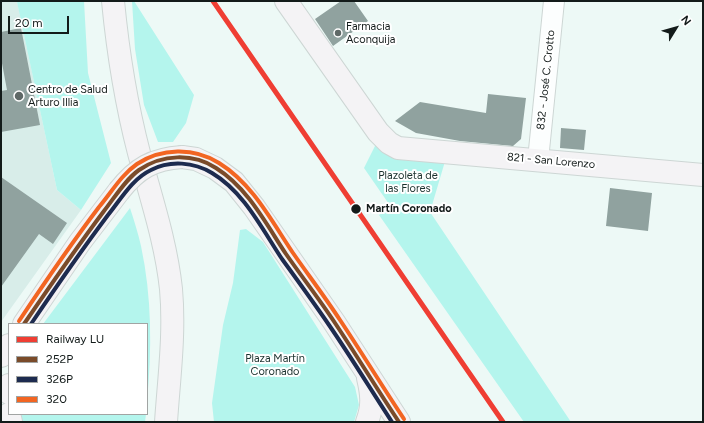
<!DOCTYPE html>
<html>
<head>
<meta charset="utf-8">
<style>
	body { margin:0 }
	#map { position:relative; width:704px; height:423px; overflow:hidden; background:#edf9f6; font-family:Figtree,sans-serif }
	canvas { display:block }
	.frame { position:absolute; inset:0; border:2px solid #131b1a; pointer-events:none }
	.legend { position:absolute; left:8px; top:323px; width:140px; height:92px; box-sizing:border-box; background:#fff; border:1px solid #a1a4a3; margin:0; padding:5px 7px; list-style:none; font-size:12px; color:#131b1a }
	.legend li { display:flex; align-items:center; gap:8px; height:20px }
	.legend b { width:20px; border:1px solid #a1a4a3 }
	.north { position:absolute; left:656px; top:8px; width:40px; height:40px; -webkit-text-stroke:3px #fff; paint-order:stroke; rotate:53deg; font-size:11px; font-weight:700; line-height:16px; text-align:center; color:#131b1a }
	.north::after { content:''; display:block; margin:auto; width:14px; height:18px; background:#131b1a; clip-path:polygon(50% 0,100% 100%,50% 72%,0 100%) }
	.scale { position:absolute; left:8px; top:16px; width:61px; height:18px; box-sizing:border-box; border:2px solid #131b1a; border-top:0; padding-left:5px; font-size:12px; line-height:14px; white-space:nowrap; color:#131b1a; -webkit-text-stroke:3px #fff; paint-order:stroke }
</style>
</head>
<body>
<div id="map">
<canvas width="704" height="423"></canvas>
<div class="frame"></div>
<ul class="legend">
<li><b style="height:5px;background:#ef3e33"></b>Railway LU</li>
<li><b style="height:5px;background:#7a4b2a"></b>252P</li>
<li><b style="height:5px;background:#1d2b4f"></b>326P</li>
<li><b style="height:5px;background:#f26522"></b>320</li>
</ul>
<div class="north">N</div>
<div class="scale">20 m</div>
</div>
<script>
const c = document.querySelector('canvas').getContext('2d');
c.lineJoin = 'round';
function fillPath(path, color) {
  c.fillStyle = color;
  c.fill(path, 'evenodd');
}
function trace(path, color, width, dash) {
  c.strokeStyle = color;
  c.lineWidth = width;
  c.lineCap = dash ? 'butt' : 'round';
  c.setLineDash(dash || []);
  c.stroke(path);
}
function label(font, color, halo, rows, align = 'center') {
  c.font = font + ' Figtree,sans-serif';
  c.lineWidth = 4;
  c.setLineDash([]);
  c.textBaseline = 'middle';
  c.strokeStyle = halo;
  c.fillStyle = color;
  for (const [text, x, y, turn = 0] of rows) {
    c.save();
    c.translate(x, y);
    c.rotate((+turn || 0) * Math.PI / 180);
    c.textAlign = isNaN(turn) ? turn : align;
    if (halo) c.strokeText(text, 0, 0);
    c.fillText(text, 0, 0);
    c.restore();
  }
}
fillPath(new Path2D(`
	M1 1H17L57 190 81 210 1 322Z`), '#d8ede9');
fillPath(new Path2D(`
	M6 1H84L88 73 111 163 81 210 57 190 17 2Z
	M132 1H134L194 95 186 123 173 142H158L144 105 135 49Z
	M379 138 446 158 430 212 571 422H524L379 215 391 207 364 168Z
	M130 208C134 220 138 233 141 246 152 297 152 350 147 401V324H43Z
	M246 229 263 242 355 387 359 405 354 422H214L212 403 223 325 233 283 240 230Z
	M18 414H146L145 422H19Z`), '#b4f5ed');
fillPath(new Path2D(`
	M341 1H354L368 21 333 46 315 19Z
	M21 28 40 125 1 132V91L7 90 1 58V32Z
	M488 94 526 98 521 139 513 146 460 141 416 133 395 121 420 102 486 113Z
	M561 128 586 130 584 150 560 148Z
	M1 177 67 223 53 244 39 234 1 287Z
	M610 188 652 193 648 231 606 226Z`), '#90a29f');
const street = new Path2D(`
	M538 160 554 1`);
const secondary = new Path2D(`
	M113 1C118 53 126 103 139 153 151 198 166 242 171 289 175 333 169 378 166 422
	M286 1 378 132 389 143 398 148 703 175
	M182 157 196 159 215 168 234 182 254 207 334 322 399 422
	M24 324 80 242 119 191
	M1 356 9 345
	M9 385V393
	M9 414 11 422
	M367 422C373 406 372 395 368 378`);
trace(street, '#cdd6d4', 22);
trace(secondary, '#cdd6d4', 24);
trace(street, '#fcfefe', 20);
trace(secondary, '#f4f3f5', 22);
const secondaryBridge = new Path2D(`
	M119 191C137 168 153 159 182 157`);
trace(secondaryBridge, '#cdd6d4', 24, []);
trace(secondaryBridge, '#f4f3f5', 22);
trace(new Path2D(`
	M24 324C50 286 76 248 104 211 115 197 125 180 139 170 162 154 193 153 216 168 248 188 266 224 286 254 302 277 320 300 335 323 357 356 377 389 399 422`), '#7a4b2a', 4);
trace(new Path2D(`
	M31 324C56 287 81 251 108 215 121 199 132 179 151 170 170 160 194 162 212 173 244 192 262 229 282 259 298 281 314 303 329 325 351 357 371 390 392 422`), '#1d2b4f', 4);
trace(new Path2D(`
	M19 321C45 282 71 244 99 207 111 193 121 175 137 164 161 148 194 147 219 163 253 184 272 222 293 253 309 276 325 297 340 320 362 353 382 386 404 419`), '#f26522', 4);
trace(new Path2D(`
	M213 1 503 422`), '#ef3e33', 5);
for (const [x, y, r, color] of [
	[338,33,4,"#5f6967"],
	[19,96,5,"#5f6967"],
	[356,209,5.5,"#131b1a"]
]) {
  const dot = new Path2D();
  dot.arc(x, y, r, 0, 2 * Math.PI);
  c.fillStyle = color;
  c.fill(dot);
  trace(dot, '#fff', 1.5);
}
label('11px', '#131b1a', '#fff', [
	["Farmacia",346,27],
	["Aconquija",346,40],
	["Centro de Salud",28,90],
	["Arturo Illia",28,103]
], 'left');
label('11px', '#131b1a', '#fff', [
	["832 - José C. Crotto",546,80,-84],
	["821 - San Lorenzo",551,161,5]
]);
label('11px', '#1b312e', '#fff', [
	["Plazoleta de",408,176],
	["las Flores",408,189],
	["Plaza Martín",275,359],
	["Coronado",275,372]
]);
label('bold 11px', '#131b1a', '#fff', [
	["Martín Coronado",366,209]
], 'left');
</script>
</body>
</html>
